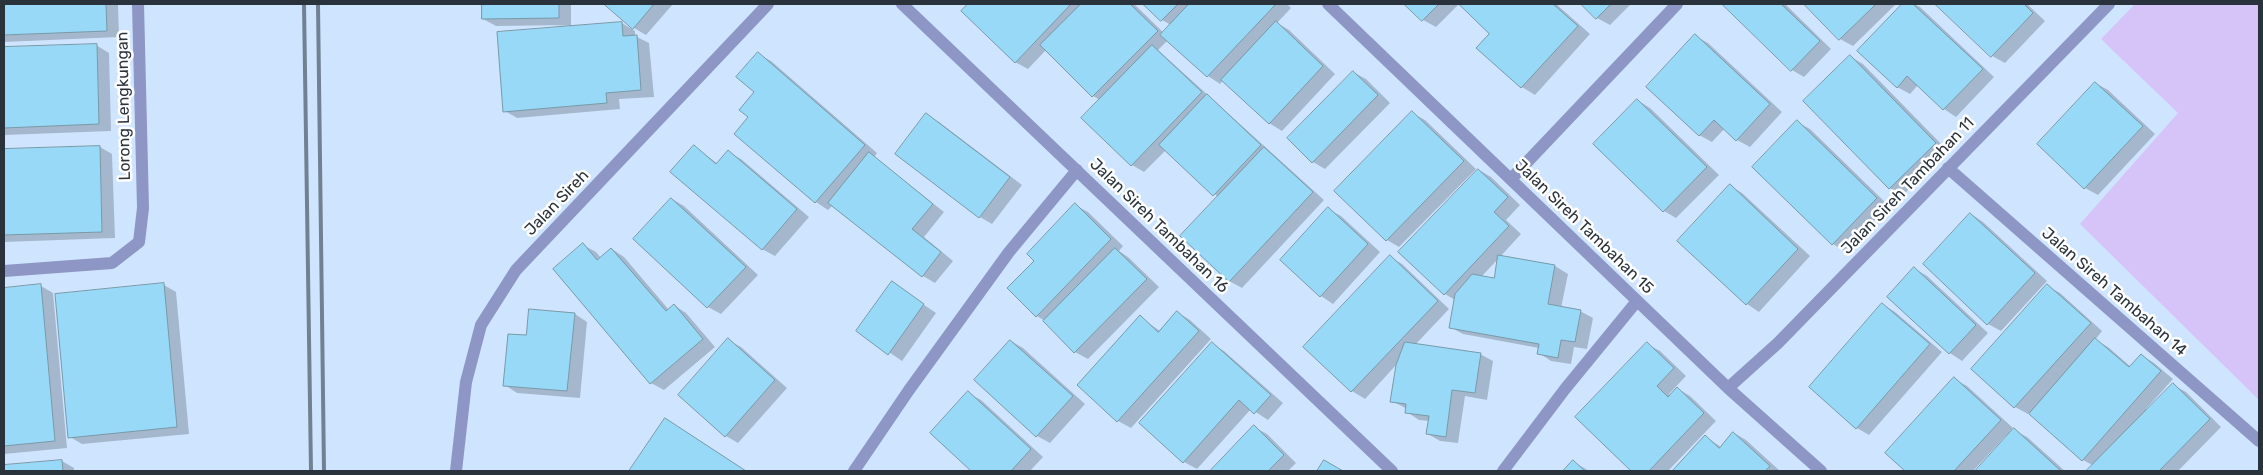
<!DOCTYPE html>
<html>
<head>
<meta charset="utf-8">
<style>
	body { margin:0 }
	#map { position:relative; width:2263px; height:475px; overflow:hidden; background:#cfe5ff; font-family:Rubik,sans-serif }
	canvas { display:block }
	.frame { position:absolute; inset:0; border:5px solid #2a333c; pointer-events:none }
</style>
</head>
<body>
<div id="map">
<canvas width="2263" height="475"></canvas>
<div class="frame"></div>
</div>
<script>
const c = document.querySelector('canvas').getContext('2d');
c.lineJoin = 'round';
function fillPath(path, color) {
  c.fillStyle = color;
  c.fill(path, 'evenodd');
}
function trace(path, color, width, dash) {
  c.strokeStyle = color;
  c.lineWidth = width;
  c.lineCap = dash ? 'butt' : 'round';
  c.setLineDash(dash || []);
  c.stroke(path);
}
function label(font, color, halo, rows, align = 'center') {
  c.font = font + ' Rubik,sans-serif';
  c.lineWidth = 5;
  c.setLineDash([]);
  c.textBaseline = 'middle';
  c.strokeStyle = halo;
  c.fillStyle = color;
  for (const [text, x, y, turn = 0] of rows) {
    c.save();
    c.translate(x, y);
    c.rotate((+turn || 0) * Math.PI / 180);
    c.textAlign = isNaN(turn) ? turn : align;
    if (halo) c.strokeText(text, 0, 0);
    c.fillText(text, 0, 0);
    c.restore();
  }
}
fillPath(new Path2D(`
	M2135 4H2259V400L2080 224 2178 113 2101 39Z`), '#d6c3f7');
fillPath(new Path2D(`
	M4 4H118L119 37 4 42Z
	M483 4H571V27L622 23 635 31V36L649 43 654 97 619 99 620 109 517 118 505 111 571 25 496 26 483 19Z
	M606 4H673L646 35 634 28Z
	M970 4H1134L1164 33 1171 25 1162 20 1145 4H1287L1291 8 1277 23 1289 30 1335 74 1282 131 1269 123 1223 80 1220 84 1208 76 1168 40 1158 50 1324 200 1242 288 1229 281 1218 197 1166 150 1144 172 1132 165 1100 100 1093 96 1046 50 1028 69 1015 62 963 11Z
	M1406 4H1459L1436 27 1423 20Z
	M1459 4H1556L1590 34 1535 95 1522 87 1478 47 1491 34Z
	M1583 4H1631L1610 25 1597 18Z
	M1724 4H1785L1831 49 1804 77 1792 70Z
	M1806 4H1896L1853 46 1840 39Z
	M1904 4H1914L1920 7 1994 77 1956 117 1944 109 1918 85 1910 94 1897 87 1859 51Z
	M1937 4H2027L2045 21 2005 63 1992 56Z
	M1695 36 1708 43 1782 112 1750 147 1737 140 1725 128 1712 142 1699 135Z
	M96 45 109 53 111 131 4 135V48Z
	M758 54 771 61 877 153 874 157 944 212 924 237 953 261 935 283 923 276 833 205 828 210 816 202 736 134 750 117 755 92Z
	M1851 57 1863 64 1948 151 1902 196 1890 188Z
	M1353 72 1366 79 1390 103 1325 169 1313 162Z
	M2095 83 2108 90 2155 134 2098 195 2085 188Z
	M1637 100 1650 108 1719 175 1676 218 1664 211Z
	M1412 113 1425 120 1476 169 1399 247 1387 240Z
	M926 115 939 122 1022 185 992 224 980 217 896 154Z
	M1797 122 1810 129 1889 206 1845 251 1833 244Z
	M694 146 718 164 728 152 741 159 809 217 775 256 762 249Z
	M100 147 112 154 115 238 4 242V150Z
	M1479 170 1491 177 1520 205 1506 220 1521 234 1500 257 1555 266 1568 274 1561 308 1580 311 1593 318 1587 349 1574 347 1571 364 1551 361 1539 353V348L1463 334 1450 327 1455 300 1445 294 1400 252ZM1499 258 1495 279 1481 277Z
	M1730 186 1742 193 1810 256 1759 312 1747 304Z
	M672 199 684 206 758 275 721 314 708 307Z
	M1075 205 1088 212 1123 246 1119 251 1128 257 1159 287 1088 359 1075 352 1045 321 1037 316Z
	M1328 209 1341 216 1380 252 1333 304 1321 296 1282 260Z
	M1971 214 1983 222 2047 281 2001 331 1988 324Z
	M583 245 596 252 601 258 612 249 624 257 669 310 674 305 686 313 715 347 664 390 651 383Z
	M1390 257 1402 264 1449 309 1415 345 1480 354 1493 361 1487 400 1465 396 1458 443 1440 441 1428 434 1429 421 1419 420 1407 412V409L1392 401 1397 364 1365 399 1352 391 1305 347Z
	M1915 269 1927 276 1988 333 1962 361 1950 353 1889 297Z
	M892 283 936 313 902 361 858 331Z
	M164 285 176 292 189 434 82 444 70 437Z
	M41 286 53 293 67 448 4 454V289Z
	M2047 286 2060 293 2102 331 2095 340 2108 347 2131 367 2141 355 2154 363 2173 379 2146 409 2147 411 2173 385 2186 392 2221 427 2178 471H2088L2094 466 2083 460 2029 413 2028 414 2015 407 1973 369Z
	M1882 304 1895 312 1942 352 1869 435 1857 428Z
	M1177 312 1190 320 1211 339 1131 428 1118 421 1078 385 1140 317 1160 331Z
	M575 314 587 322 580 398 517 393 505 385 527 337Z
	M728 340 741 347 787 388 738 443 726 436Z
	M1011 341 1023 348 1085 404 1050 443 1037 436 975 380Z
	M1212 344 1224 351 1283 403 1268 420 1251 409 1197 469 1184 462Z
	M1647 344 1660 351 1686 376 1669 394 1671 396 1678 389 1690 396 1716 421 1668 471H1633L1577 417Z
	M1954 379 1967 386 2013 428 1973 471H1907L1887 453Z
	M968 393 981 400 1043 457 1030 471H973L932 433Z
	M665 420 678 427 745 471H631Z
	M1254 427 1267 434 1296 463 1288 471H1212Z
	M2014 430 2027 437 2065 471H1977Z
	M1734 433 1746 440 1780 471H1674L1706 437 1721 447Z
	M62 461 74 468V471H4V466Z
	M1573 462 1586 469 1588 471H1565Z`), '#0003');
const building = new Path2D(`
	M4 4H106L107 31 4 35Z
	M482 4H559V18L482 19Z
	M604 4H654L633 29Z
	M968 4H1071L1015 63 961 11Z
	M1081 4H1130L1158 31 1092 97 1040 45Z
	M1143 4H1178L1161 21Z
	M1189 4H1276L1207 77 1160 35Z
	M1404 4H1439L1422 21Z
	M1459 4H1553L1578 26 1521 88 1476 48 1489 34Z
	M1581 4H1611L1596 19Z
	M1722 4H1781L1820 41 1791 71Z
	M1804 4H1876L1839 40Z
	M1902 4H1913L1983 69 1943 110 1907 76 1897 88 1857 51Z
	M1935 4H2024L2033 13 1991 57Z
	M1276 21 1323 66 1269 124 1221 80Z
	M622 22 623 36 637 35 641 90 606 93 607 103 503 112 497 32Z
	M1695 34 1770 104 1736 141 1714 120 1699 136 1646 87Z
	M97 44 99 124 4 128V47Z
	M1152 45 1202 92 1131 166 1081 118Z
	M758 52 865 145 815 203 734 134 748 117 739 110 754 92 736 77Z
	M1850 55 1936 143 1889 189 1803 101Z
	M1353 71 1378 95 1312 163 1287 138Z
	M2095 82 2143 126 2084 189 2037 144Z
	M1207 94 1261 145 1213 196 1159 145Z
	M1637 99 1707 167 1663 212 1593 144Z
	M1412 111 1464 161 1386 241 1334 191Z
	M926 113 1010 177 979 218 895 154Z
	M1797 120 1877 198 1832 245 1752 167Z
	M694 145 716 164 728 150 797 209 762 250 670 172Z
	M100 146 102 232 4 235V149Z
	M1264 147 1313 192 1229 282 1180 236Z
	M869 152 933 204 912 229 941 252 922 277 828 203Z
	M1478 169 1508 197 1494 212 1509 226 1444 295 1398 252Z
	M1730 184 1798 249 1746 305 1677 241Z
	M671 198 746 267 707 308 633 239Z
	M1075 203 1111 239 1036 317 1007 288 1034 261 1027 254Z
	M1328 207 1368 244 1320 297 1280 260Z
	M1970 213 2035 273 1987 325 1923 264Z
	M583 243 597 260 611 248 666 311 674 304 703 339 650 384 553 269Z
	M1115 248 1147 279 1074 353 1043 321Z
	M1390 255 1438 301 1351 392 1303 347Z
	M1498 255 1555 265 1548 304 1581 310 1575 342 1561 340 1558 358 1537 354 1539 344 1449 328 1455 294 1472 274 1494 278Z
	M1914 267 1976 325 1949 354 1887 297Z
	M892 281 924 304 888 355 856 331Z
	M164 283 177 427 68 438 55 294Z
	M41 284 55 441 4 446V288Z
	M2047 284 2091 323 2014 408 1971 369Z
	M1882 303 1930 344 1856 429 1809 387Z
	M529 309 575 313 567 391 503 386 508 334 526 335Z
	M1177 311 1199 331 1117 422 1077 385 1140 315 1158 332Z
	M728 338 775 380 725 437 678 395Z
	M2095 338 2129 367 2141 354 2161 371 2082 461 2029 414Z
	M1010 340 1073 396 1036 437 974 380Z
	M1212 342 1271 395 1254 414 1239 400 1183 463 1139 423Z
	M1405 342 1481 353 1475 393 1452 390 1446 437 1426 434 1429 416 1405 413 1406 404 1390 402 1396 365Z
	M1647 342 1674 368 1657 386 1668 397 1677 387 1704 413 1649 471H1631L1575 417Z
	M1954 377 2001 420 1954 471H1905L1885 453Z
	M2173 383 2210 419 2159 471H2086Z
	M968 391 1031 449 1011 471H971L930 433Z
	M665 418 746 471H629Z
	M1254 425 1284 455 1268 471H1210Z
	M2014 428 2061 471H1975Z
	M1733 432 1770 466 1765 471H1672L1705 435 1719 448Z
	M62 460 63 471H4V465Z
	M1324 460 1343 471H1317Z
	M1573 460 1585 471H1563Z`);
fillPath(building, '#97d9f7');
trace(building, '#7899a8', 1);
trace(new Path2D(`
	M902 4 1392 471
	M1328 4 1728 388 1821 471
	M1948 168 2259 441
	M1511 179 1677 4
	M4 271 112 263 139 242 143 208 138 4
	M1728 388 1778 343 2109 4
	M456 471 466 382 481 325 516 270 768 4
	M854 471 909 390 1009 252 1077 170
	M1503 471 1565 389 1637 301`), '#8e96c6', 12);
trace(new Path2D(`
	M304 4 311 471
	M318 4 324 471`), '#728191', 4);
label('16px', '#2a333c', '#fff', [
	["Lorong Lengkungan",124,106,-91],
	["Jalan Sireh Tambahan 11",1908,186,-46],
	["Jalan Sireh",557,203,-46],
	["Jalan Sireh Tambahan 16",1159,226,44],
	["Jalan Sireh Tambahan 15",1584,227,44],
	["Jalan Sireh Tambahan 14",2114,292,41]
]);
</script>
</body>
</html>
